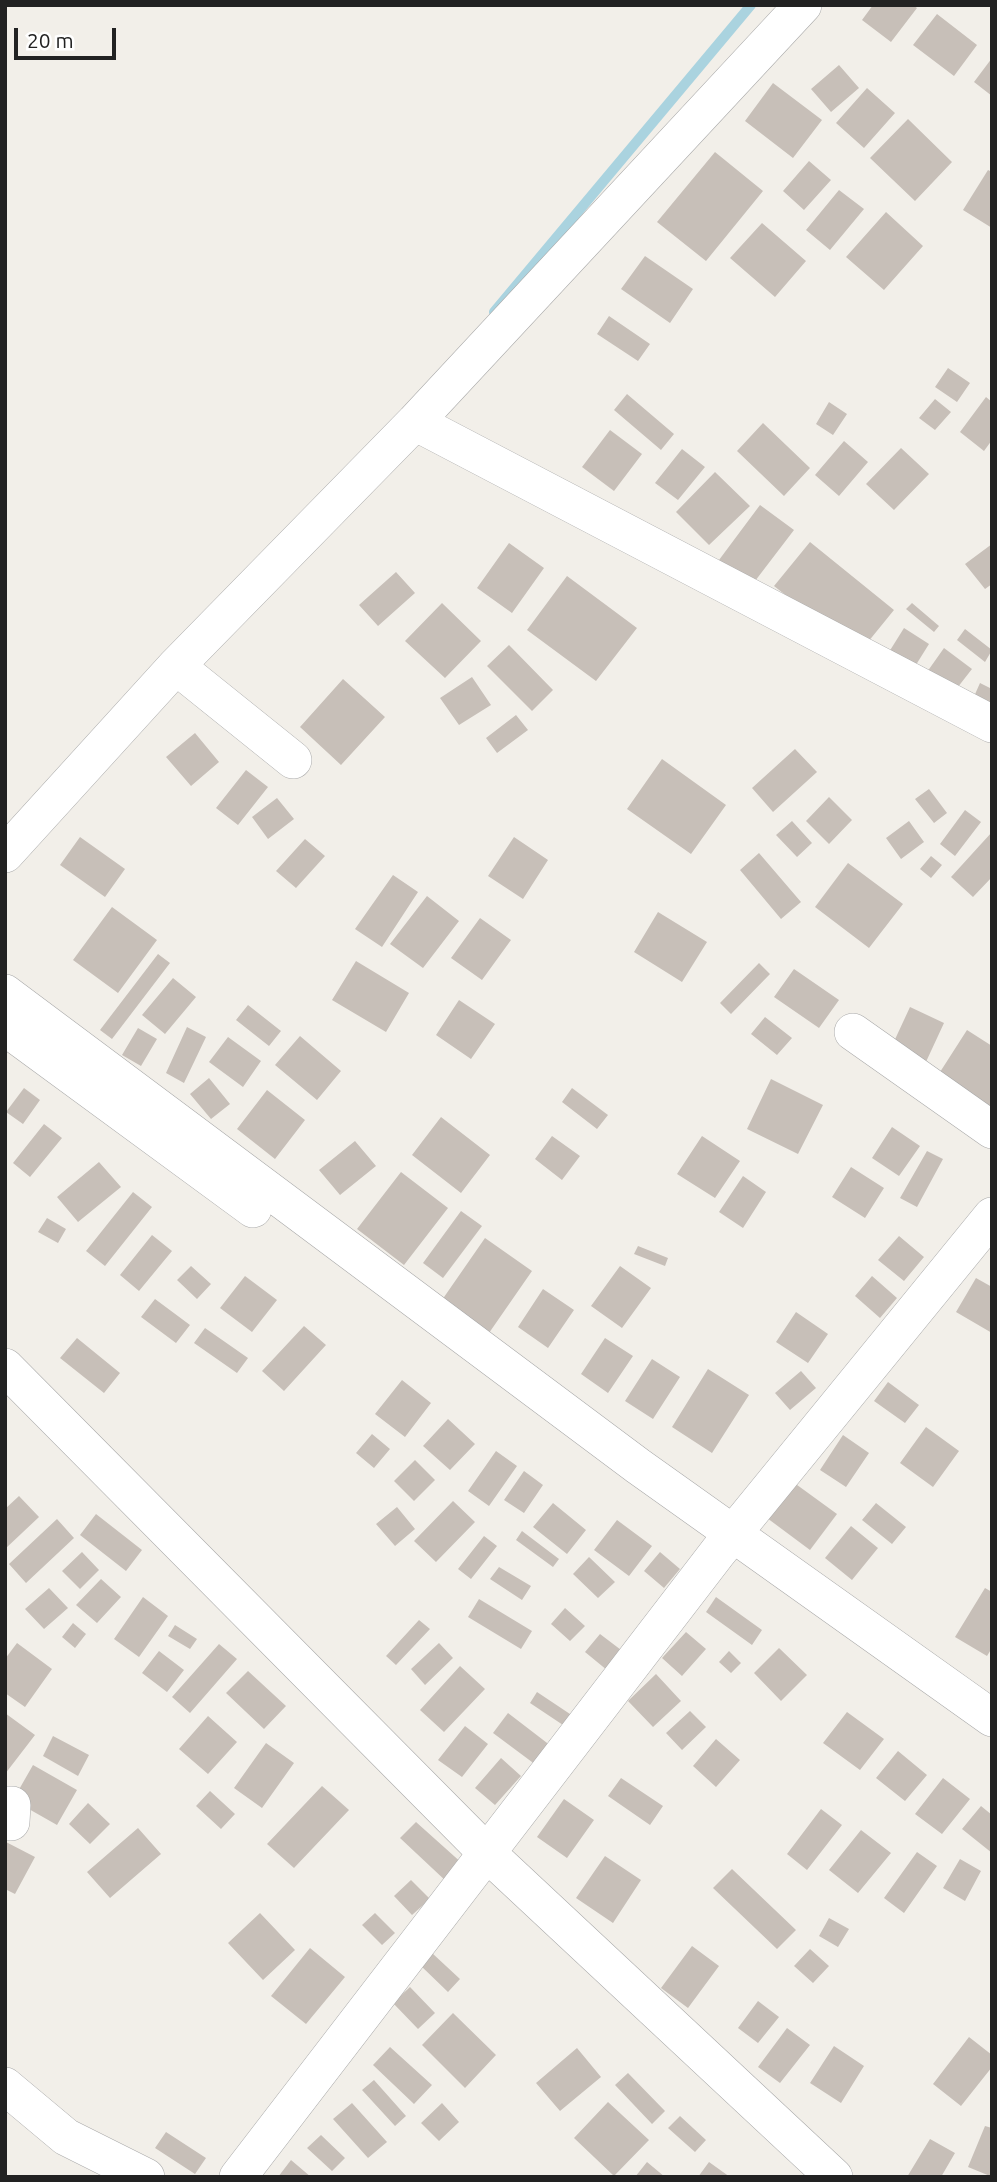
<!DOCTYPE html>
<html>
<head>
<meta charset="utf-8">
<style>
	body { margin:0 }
	#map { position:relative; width:997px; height:2182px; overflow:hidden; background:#f2efe9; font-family:Ubuntu,sans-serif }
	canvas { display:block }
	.frame { position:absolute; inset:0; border:7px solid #222; pointer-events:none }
	.scale { position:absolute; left:14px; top:28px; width:102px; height:32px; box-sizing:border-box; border:4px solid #222; border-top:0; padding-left:9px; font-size:21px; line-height:24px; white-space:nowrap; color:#222; -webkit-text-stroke:5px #fff; paint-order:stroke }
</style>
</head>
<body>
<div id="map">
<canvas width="997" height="2182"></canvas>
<div class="frame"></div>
<div class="scale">20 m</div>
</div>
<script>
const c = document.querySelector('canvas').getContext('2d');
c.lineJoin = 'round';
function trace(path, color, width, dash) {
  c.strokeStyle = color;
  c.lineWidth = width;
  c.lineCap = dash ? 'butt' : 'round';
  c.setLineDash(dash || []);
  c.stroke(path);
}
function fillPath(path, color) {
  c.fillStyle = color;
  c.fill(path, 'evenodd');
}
trace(new Path2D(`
	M494 312 751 5`), '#aad3df', 10);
fillPath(new Path2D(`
	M873 5H913L917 8 891 42 862 20Z
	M937 14 977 45 954 76 913 45Z
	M992 58V96L974 82Z
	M839 65 859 88 831 112 811 89Z
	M773 83 822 120 793 158 745 121Z
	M867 88 895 113 864 148 836 123Z
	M908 119 952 162 915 201 870 158Z
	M715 152 763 191 706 261 657 222Z
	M809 161 831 180 804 210 783 191Z
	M988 170 992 172V228L963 210Z
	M839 190 864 209 830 250 806 230Z
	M886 212 923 246 884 290 846 257Z
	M762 223 806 261 775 297 730 258Z
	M645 256 693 289 670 323 621 289Z
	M609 316 650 344 638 361 597 334Z
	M948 368 970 383 957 402 935 387Z
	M627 394 674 434 661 450 614 410Z
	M986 397 992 402V440L984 451 960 432Z
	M935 399 951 412 935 430 919 418Z
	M829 402 847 414 833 435 816 424Z
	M763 423 810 468 784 496 737 451Z
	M610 430 642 454 614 491 582 467Z
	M844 441 868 462 839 496 815 475Z
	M901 448 929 474 894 510 866 484Z
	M682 449 705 467 678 500 655 483Z
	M715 472 750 506 709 545 676 512Z
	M760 505 794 530 752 585 719 560Z
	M810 542 894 610 859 653 774 586Z
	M509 543 544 568 512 613 477 588Z
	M992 544V584L985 589 965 564Z
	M396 572 415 593 378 626 359 605Z
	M567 576 637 628 596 681 527 630Z
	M442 603 481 641 445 678 405 641Z
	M912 603 939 626 934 632 906 609Z
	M904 628 929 644 914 668 889 652Z
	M965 629 992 650 985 662 957 640Z
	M509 645 553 690 532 711 487 666Z
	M944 648 972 669 954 692 927 672Z
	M472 677 491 705 459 725 440 698Z
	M343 679 385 717 341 765 300 727Z
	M980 683 992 689V711L972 701Z
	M516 715 528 730 497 753 486 738Z
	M195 733 219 762 191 786 166 757Z
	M795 749 817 772 773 812 752 788Z
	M662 759 726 805 691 854 627 809Z
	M246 770 268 787 238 825 216 808Z
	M929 789 947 813 934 823 915 799Z
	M829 797 852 820 829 844 806 821Z
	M277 798 294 819 268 839 252 817Z
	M965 810 981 822 955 856 940 844Z
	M792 821 812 843 797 857 776 835Z
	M909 821 924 842 901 859 886 838Z
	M992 832V877L973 897 951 877Z
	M80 837 125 869 105 897 60 865Z
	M514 837 548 860 523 899 488 876Z
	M305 839 325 856 296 888 276 871Z
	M759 853 801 902 781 919 740 870Z
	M931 856 942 865 931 878 920 869Z
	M848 863 903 904 869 948 815 907Z
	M393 875 418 892 382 947 355 929Z
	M427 896 459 921 423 968 390 944Z
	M112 907 157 940 118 993 73 960Z
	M658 912 707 942 682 982 634 952Z
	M480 918 511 940 482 980 451 958Z
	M158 954 170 963 112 1039 100 1030Z
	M356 961 409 993 386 1032 332 1000Z
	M759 963 770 974 731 1014 720 1003Z
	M794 969 839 1000 819 1028 774 997Z
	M173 978 196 997 165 1034 142 1015Z
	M459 1000 495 1024 471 1059 436 1035Z
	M248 1005 281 1031 269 1046 236 1020Z
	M910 1007 944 1023 925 1064 891 1048Z
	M765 1017 792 1038 777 1055 751 1034Z
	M187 1027 206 1037 184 1083 166 1073Z
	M138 1028 157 1039 141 1066 122 1055Z
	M967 1030 992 1046V1103L984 1116 933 1083Z
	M300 1036 341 1071 317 1100 275 1065Z
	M228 1037 261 1061 243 1087 209 1062Z
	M209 1078 230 1104 211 1119 190 1094Z
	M771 1079 823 1105 798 1154 747 1129Z
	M24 1088 40 1100 23 1124 6 1112Z
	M572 1088 608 1115 597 1129 562 1102Z
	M267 1090 305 1120 275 1159 237 1129Z
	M441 1117 490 1155 461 1193 412 1155Z
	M44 1124 62 1138 30 1177 13 1163Z
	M892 1127 920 1146 899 1176 872 1158Z
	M552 1136 580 1156 562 1180 535 1159Z
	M702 1136 740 1161 715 1198 677 1174Z
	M355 1141 376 1166 340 1195 319 1170Z
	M927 1151 943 1159 917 1207 900 1198Z
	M99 1162 121 1187 78 1222 57 1197Z
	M851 1167 884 1188 865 1218 832 1197Z
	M401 1172 448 1208 404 1265 357 1229Z
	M743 1176 766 1192 743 1228 719 1212Z
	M133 1192 152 1207 105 1266 86 1251Z
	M461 1211 482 1226 443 1278 423 1263Z
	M47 1218 66 1229 58 1243 38 1232Z
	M152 1235 172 1251 139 1291 120 1275Z
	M899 1236 924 1257 904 1281 878 1260Z
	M485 1238 532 1271 489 1333 442 1300Z
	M638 1246 668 1258 665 1266 634 1254Z
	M191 1266 211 1284 197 1299 177 1280Z
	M620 1266 651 1288 622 1328 591 1306Z
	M245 1276 277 1300 252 1332 220 1308Z
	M872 1276 897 1298 880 1318 855 1296Z
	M976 1278 992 1287V1333L956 1312Z
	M543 1289 574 1310 548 1348 518 1327Z
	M155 1299 190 1325 176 1343 141 1317Z
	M796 1312 828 1334 808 1363 776 1342Z
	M304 1326 326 1345 284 1391 262 1371Z
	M205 1328 248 1358 237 1373 194 1343Z
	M77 1338 120 1373 104 1393 60 1358Z
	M605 1338 633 1356 608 1393 581 1374Z
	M652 1359 680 1377 653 1419 625 1401Z
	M708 1369 749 1395 712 1453 672 1427Z
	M801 1371 816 1388 790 1410 775 1393Z
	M402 1380 431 1403 405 1437 375 1414Z
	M888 1382 919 1405 905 1423 874 1401Z
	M448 1419 475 1444 450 1470 423 1446Z
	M926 1427 959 1451 933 1487 900 1463Z
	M372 1434 390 1449 374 1468 356 1453Z
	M843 1435 869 1453 846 1487 820 1470Z
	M496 1451 517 1466 489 1506 468 1491Z
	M415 1460 435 1480 414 1501 394 1481Z
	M524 1471 543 1485 524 1513 504 1500Z
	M793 1482 837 1514 810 1550 767 1518Z
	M19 1496 39 1517 5 1549V1509Z
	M453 1501 475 1522 436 1562 414 1541Z
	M553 1503 586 1530 567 1554 533 1527Z
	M876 1503 906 1527 892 1544 862 1520Z
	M397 1507 415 1529 395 1546 376 1524Z
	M96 1514 142 1550 126 1571 80 1535Z
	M57 1519 74 1538 26 1583 9 1564Z
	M617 1520 652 1546 629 1576 594 1550Z
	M851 1526 878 1548 852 1580 825 1558Z
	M522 1531 559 1559 553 1567 516 1540Z
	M484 1536 497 1546 471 1579 458 1569Z
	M82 1552 99 1570 80 1589 62 1571Z
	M660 1552 680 1569 664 1588 644 1571Z
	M589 1557 615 1582 598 1598 573 1574Z
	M499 1567 531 1586 522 1600 490 1579Z
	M101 1579 121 1597 97 1623 76 1605Z
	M49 1588 68 1608 44 1629 25 1609Z
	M985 1588 992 1592V1648L987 1656 955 1637Z
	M143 1597 168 1616 139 1657 114 1639Z
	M716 1597 762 1630 752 1645 706 1612Z
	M479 1599 532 1631 521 1649 468 1617Z
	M565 1608 585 1626 570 1641 551 1624Z
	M419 1620 430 1629 396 1665 386 1656Z
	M73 1623 86 1634 75 1648 62 1637Z
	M175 1625 197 1639 190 1649 168 1636Z
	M686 1632 706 1649 682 1676 662 1658Z
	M600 1634 629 1656 613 1675 585 1652Z
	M17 1643 52 1669 25 1707 5 1693V1659Z
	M439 1643 453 1658 425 1685 411 1669Z
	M219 1644 237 1659 190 1713 172 1697Z
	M779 1648 807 1675 781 1701 754 1673Z
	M159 1651 184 1670 167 1692 142 1673Z
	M729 1651 741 1663 731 1673 719 1662Z
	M460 1666 485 1689 444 1732 420 1710Z
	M248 1671 286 1706 264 1729 226 1693Z
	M656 1674 681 1701 653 1727 628 1701Z
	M537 1692 576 1718 569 1729 530 1703Z
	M690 1711 706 1727 682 1750 666 1733Z
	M847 1712 884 1739 860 1770 823 1743Z
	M5 1713 35 1735 5 1774Z
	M508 1713 551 1746 536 1765 493 1733Z
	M208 1716 237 1742 208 1774 179 1749Z
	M465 1726 488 1744 462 1777 438 1760Z
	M53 1736 89 1755 78 1776 43 1756Z
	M716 1739 740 1760 716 1787 693 1766Z
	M266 1743 294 1763 262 1808 234 1788Z
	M898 1751 927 1775 905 1801 876 1778Z
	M501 1758 521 1776 495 1805 475 1788Z
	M33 1765 77 1790 57 1825 13 1800Z
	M621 1778 663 1806 650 1825 608 1796Z
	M943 1778 970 1799 942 1834 915 1814Z
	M322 1786 349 1810 294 1868 267 1844Z
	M210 1791 235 1814 221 1829 196 1806Z
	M564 1799 594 1820 567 1858 537 1837Z
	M88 1803 110 1824 90 1844 69 1824Z
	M981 1806 992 1815V1853L962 1829Z
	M821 1809 842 1825 807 1870 787 1854Z
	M416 1822 464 1865 448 1883 400 1838Z
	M138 1828 161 1854 110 1898 87 1872Z
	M861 1830 891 1853 858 1893 829 1870Z
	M6 1842 35 1857 15 1894 5 1889Z
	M917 1852 937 1866 904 1913 884 1898Z
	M605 1856 641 1880 613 1923 576 1898Z
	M960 1859 981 1871 965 1901 943 1888Z
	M732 1869 796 1930 777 1949 713 1888Z
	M411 1880 430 1899 412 1915 394 1896Z
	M260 1913 295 1950 263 1980 228 1943Z
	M375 1913 395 1933 382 1945 362 1925Z
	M829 1918 849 1929 838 1947 819 1936Z
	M692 1946 719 1966 688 2008 661 1988Z
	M310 1948 345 1977 306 2024 271 1996Z
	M810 1949 829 1966 813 1983 794 1966Z
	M432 1953 460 1979 448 1992 420 1965Z
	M410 1987 435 2013 418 2029 393 2003Z
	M758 2001 779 2017 758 2043 738 2028Z
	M453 2013 496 2055 465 2088 422 2045Z
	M787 2028 810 2045 780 2083 758 2067Z
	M969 2037 992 2055V2067L961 2106 933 2084Z
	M834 2046 864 2066 841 2103 810 2083Z
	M390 2047 432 2085 414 2104 373 2065Z
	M577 2048 601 2077 560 2111 536 2083Z
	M628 2073 665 2111 652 2124 615 2085Z
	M374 2080 406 2116 395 2126 362 2090Z
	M608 2102 649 2140 614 2176 574 2138Z
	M352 2103 387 2142 368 2158 333 2119Z
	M442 2103 459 2122 439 2141 421 2123Z
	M680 2116 706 2140 695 2152 668 2128Z
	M985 2126 992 2128 990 2176 968 2167Z
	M166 2132 206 2158 195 2174 155 2148Z
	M321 2135 345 2158 332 2171 307 2148Z
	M930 2139 955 2153 941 2177H907Z
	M291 2160 311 2177H278Z
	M647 2162 665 2177H635Z
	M709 2162 730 2177H698Z`), '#c7bfb8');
const street = new Path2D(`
	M415 422 992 724
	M176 666 293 760
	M5 854 176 666 415 422 803 5
	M5 993 638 1466 992 1718
	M5 1027 253 1209
	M853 1032 992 1130
	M5 1367 486 1852 834 2177
	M5 1805H12L11 1822
	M5 2086 66 2137 146 2177
	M238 2177 718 1552 992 1216`);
trace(street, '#a9a9a9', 38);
trace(street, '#fff', 37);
</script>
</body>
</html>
